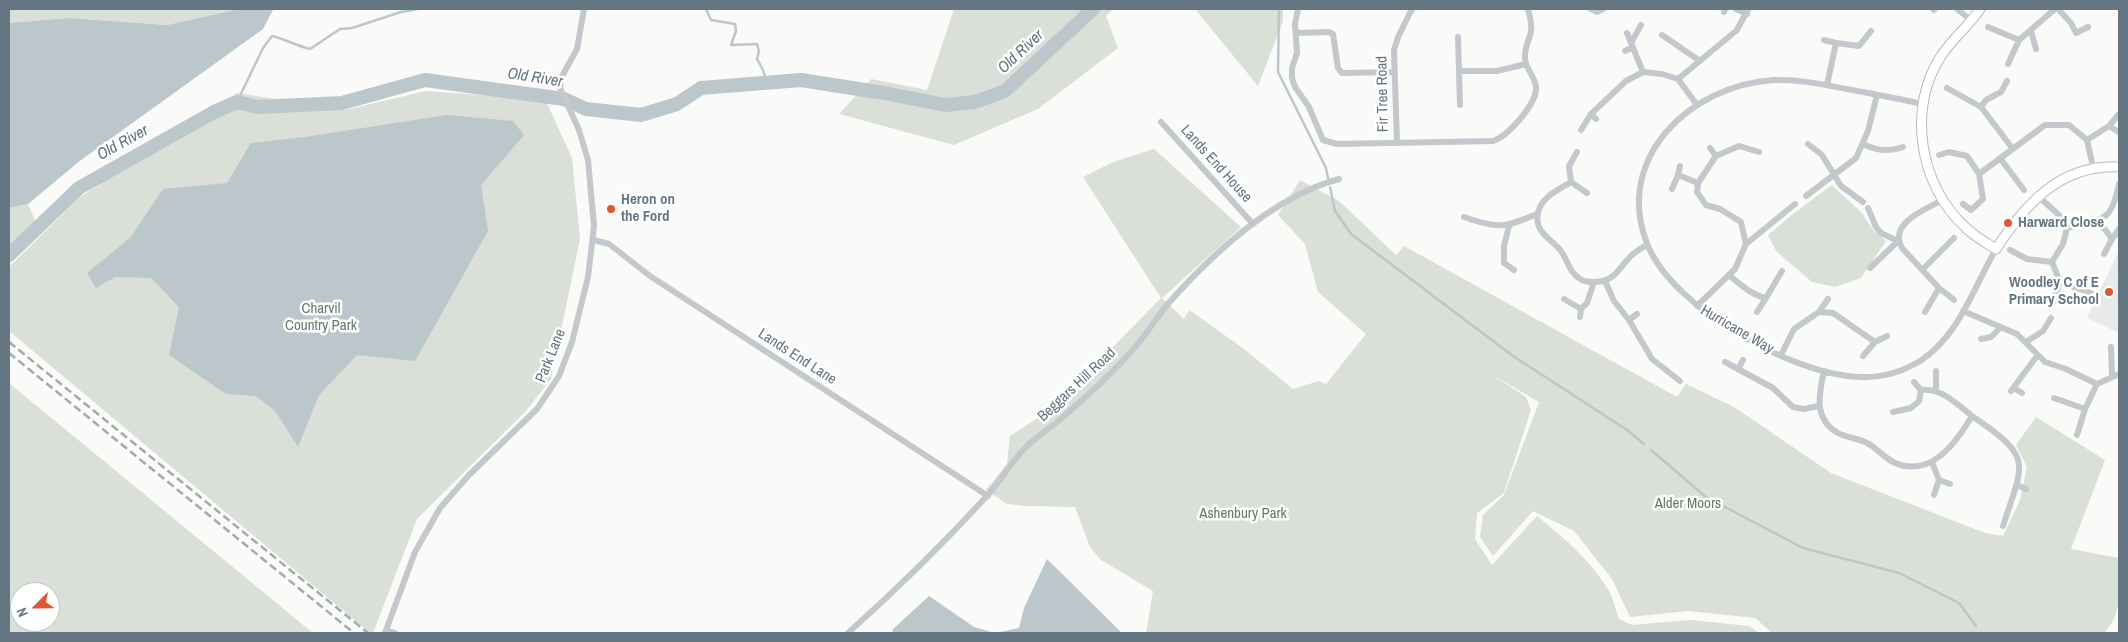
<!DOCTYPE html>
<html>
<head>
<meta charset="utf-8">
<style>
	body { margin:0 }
	#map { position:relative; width:2128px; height:642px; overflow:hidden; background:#fafaf8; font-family:"Archivo Narrow",sans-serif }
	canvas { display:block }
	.frame { position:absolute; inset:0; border:10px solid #657683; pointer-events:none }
	.north { position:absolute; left:10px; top:582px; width:50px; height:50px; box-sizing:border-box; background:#fff; border:1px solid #c1c8cd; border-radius:50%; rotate:247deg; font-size:14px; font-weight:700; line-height:20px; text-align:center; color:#657683 }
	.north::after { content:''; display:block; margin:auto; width:18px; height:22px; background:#e4572e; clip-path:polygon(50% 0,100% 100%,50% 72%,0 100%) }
</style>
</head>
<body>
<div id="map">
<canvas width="2128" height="642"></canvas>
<div class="frame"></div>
<div class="north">N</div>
</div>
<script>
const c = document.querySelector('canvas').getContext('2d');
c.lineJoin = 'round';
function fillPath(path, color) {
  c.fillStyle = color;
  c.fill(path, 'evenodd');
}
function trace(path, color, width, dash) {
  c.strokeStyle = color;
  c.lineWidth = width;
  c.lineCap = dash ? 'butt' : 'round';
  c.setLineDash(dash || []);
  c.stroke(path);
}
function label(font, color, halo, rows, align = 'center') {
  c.font = font + ' "Archivo Narrow",sans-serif';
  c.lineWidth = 5;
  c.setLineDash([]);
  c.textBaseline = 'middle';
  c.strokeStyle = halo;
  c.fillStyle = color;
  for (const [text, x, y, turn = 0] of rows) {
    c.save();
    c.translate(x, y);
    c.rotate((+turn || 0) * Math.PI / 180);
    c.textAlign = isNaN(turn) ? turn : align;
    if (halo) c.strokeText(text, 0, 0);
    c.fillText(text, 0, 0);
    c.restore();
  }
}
fillPath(new Path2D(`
	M2119 250V333L2087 318Z`), '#e8e9e9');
fillPath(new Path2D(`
	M9 9H239L167 25 69 18 9 23Z
	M954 9H1113L1106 16 1118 48 1038 109 954 145 839 114 871 79 927 90Z
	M1195 9H1283V21L1258 86Z
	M425 91 545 99 572 158 580 239 551 379 525 412 417 519 373 633H370L9 331V267L79 198 237 93 346 110Z
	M1154 149 1241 227 1162 298 1184 319 1189 310 1195 314 1244 349 1293 389 1319 381 1326 384 1366 334 1318 292 1305 244 1278 215 1300 180 1339 201 1396 255 1404 246 1677 397 1686 384 1734 407 1831 473 1985 533 2003 536 2020 500 2027 467 2016 445 2036 417 2105 460 2071 549 2119 558C2119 582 2124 614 2104 633H1772L1755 618 1688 611 1630 617 1612 579 1574 531 1533 511 1493 556 1480 537 1483 515 1504 495 1539 402 1494 376 1526 397 1531 410 1504 493 1477 513 1475 539 1492 565 1537 516C1564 538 1592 561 1610 593 1614 601 1616 611 1619 619L1632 625 1691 620 1749 626 1759 633H1146L1153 591 1101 560 1090 547 1075 507 1027 506 1007 504 986 490 1007 464 1010 436 1053 408 1161 298 1083 177 1113 162Z
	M1832 185 1862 213 1873 230 1886 241 1861 278 1835 287 1812 282 1776 251 1768 235 1794 213Z
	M28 204 38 227 9 249V208Z
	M9 383 313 633H9ZM20 592H50V622H20Z`), '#dadfd7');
fillPath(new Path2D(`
	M239 9 273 10 263 29 81 160 28 204 9 208V23L69 18 167 25Z
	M447 115 513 121 524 135 481 185 488 231 415 361 357 355 319 395 298 447 276 412 256 396 226 394 169 355 179 307 151 278 115 277 96 288 87 273 130 238 163 189 227 183 251 143 305 137Z
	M1047 559 1122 633H894L892 630 929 596 974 627 995 633 1019 628 1024 608Z`), '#bbc7cb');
trace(new Path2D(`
	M706 9 711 20 735 24 736 31 731 45 757 44 759 51 757 59 763 70 767 83
	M1279 9 1278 72 1326 168 1328 178
	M237 102 263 48 272 36C285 39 297 46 310 49L340 29 352 28 401 12 418 9
	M1330 187 1335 211 1351 234 1513 356 1627 430 1644 444
	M1651 450 1706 497 1803 548 1899 573 1959 603 1976 626
	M1981 633H1982`), '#bbc7cb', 2.5);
trace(new Path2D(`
	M9 255 79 188 214 112 237 102 258 107 342 103 425 80 564 99 586 109 641 115 677 104 701 88 801 80 884 93 945 105 975 102 1005 91 1093 9`), '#bbc7cb', 14);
const secondary = new Path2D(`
	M1980 9C1969 26 1952 39 1941 56 1907 108 1919 185 1965 227 1974 236 1985 242 1996 249 2025 204 2061 164 2119 167`);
trace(secondary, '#b3babf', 11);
trace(new Path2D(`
	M1298 9 1295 24 1297 53 1292 68V78L1295 87 1309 107 1323 140 1337 144 1493 141C1508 136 1538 103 1536 86 1534 75 1525 68 1525 58 1524 49 1529 40 1531 32 1532 24 1530 16 1528 9
	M1591 9 1597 12 1603 9
	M1736 9 1747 14
	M1933 9 1934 10
	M1957 9 1972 21
	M2058 9 2071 23 2076 33 2088 27
	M1724 12 1725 9
	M1988 27 2019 40 2055 9
	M2031 31 2036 49
	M1296 33 1329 32 1333 34 1338 68 1342 73 1394 72
	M1627 33 1643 72
	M1662 35 1700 61
	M1458 37 1460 105
	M1824 40 1836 43 1827 85
	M1631 43 1641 25
	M1836 43 1859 46 1871 31
	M1625 51 1633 47
	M2008 64 2019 40
	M1460 71H1497L1526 64
	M1678 79 1737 30 1748 9
	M1947 88 1981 107 2013 149
	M1922 104C1902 99 1882 96 1863 92 1834 87 1804 79 1774 80 1690 85 1612 159 1648 246 1674 308 1793 375 1859 377 1880 378 1902 372 1920 361 1959 336 1974 287 1996 249
	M1981 107 1986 100 2001 92 2007 81
	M1591 114 1626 81 1643 72 1662 74 1678 79 1697 105
	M1161 122 1253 224
	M2109 126 2119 132
	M1581 130 1591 114 1596 119
	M2087 140 2109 126 2119 114
	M1397 142 1394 50 1398 37 1412 9
	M1808 144 1822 155 1841 186 1863 202
	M1863 144C1878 151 1888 152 1903 147
	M1710 148 1716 156
	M1577 152 1569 166 1571 182C1558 190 1541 197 1538 213 1533 232 1553 240 1561 251 1568 261 1569 272 1580 279 1586 283 1597 282 1603 281 1616 278 1622 264 1631 256 1636 251 1642 248 1647 245
	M1939 155 1949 152 1967 156 1979 174
	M2000 158 2024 190
	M1678 175 1680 166
	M1571 182 1587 193
	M1672 189 1678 175 1698 183
	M1806 196 1856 158 1868 131 1877 95
	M2038 196 2060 216 2067 228 2063 244 2052 262 2060 282 2091 293
	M1943 200C1926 209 1888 223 1902 248L1939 288 1954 300
	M1963 204 1971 210 1983 199 1979 174 2045 125H2069L2087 140 2093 167
	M1868 208 1876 227 1881 233 1898 241 1870 268
	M1464 217C1498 229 1504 228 1537 214
	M2098 220 2112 239 2104 254
	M1509 226 1504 246V263L1514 270
	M2067 228C2103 219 2111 223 2119 184
	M2112 239 2119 229
	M594 240 609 244 650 276 988 496
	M1746 244 1795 204
	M2010 250 2027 259 2052 262
	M1922 270 1954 238
	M1730 276C1741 285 1752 295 1766 298L1757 312
	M1605 281 1614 301 1629 320 1652 359 1680 381
	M1766 298 1782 271
	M1564 299 1581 309 1587 303 1594 282
	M2053 302 2060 282
	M1697 306 1735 269 1746 244 1741 222 1720 209 1706 205 1697 192 1698 183 1716 156 1739 146 1759 152
	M1963 311 2017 334 2045 362 2066 369 2097 384 2119 374
	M1819 312 1828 299
	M1925 312 1939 288
	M1580 317 1581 309
	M1629 320 1637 314
	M1981 339 1991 337 2001 327
	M1875 342 1887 336
	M2026 342 2043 331 2051 318
	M2111 347 2112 376
	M1781 355 1794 329 1819 312 1833 313 1875 342 1863 356
	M1725 362 1773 388 1793 407 1804 409 1819 406
	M1738 369 1743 360
	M1824 371C1819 393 1813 419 1838 433 1847 438 1858 438 1867 443 1877 448 1884 458 1895 463 1931 478 1956 443 1972 416 2034 458 2024 461 2003 526
	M1936 371V391
	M1914 382 1921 390
	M2014 388 2022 393
	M2011 391 2037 356
	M2054 398 2085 409
	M1893 412 1911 408 1919 401 1921 390C1942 388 1957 404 1972 416
	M2077 435 2085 409 2097 384
	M1932 462 1939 480 1934 495
	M1939 480 1950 484
	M2017 485 2026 489
	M386 630 395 633
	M385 633 415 552 440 508 469 475 537 409 559 376 572 342 588 277 594 226 588 160 579 130 560 88 561 78 577 49 584 9
	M848 633C896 590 942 545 986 497 1000 482 1011 462 1026 447 1035 438 1046 431 1056 423 1083 400 1112 374 1135 347 1147 334 1156 318 1167 305 1211 255 1273 197 1339 179`), '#c3c8cc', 6);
trace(secondary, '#fff', 9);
trace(new Path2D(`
	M9 342 368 633
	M9 353 354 633`), '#a2aab0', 2.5, [8, 4]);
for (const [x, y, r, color] of [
	[611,209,5,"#e4572e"],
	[2008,223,5,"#e4572e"],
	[2109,292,5,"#e4572e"]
]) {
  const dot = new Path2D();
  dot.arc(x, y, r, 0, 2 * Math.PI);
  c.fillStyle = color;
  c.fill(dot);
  trace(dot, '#fff', 2);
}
label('15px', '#657683', '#fff', [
	["Fir Tree Road",1383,94,-91],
	["Lands End House",1216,164,48],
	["Hurricane Way",1737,330,30],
	["Park Lane",551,356,-68],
	["Lands End Lane",797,357,33],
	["Beggars Hill Road",1077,385,-43]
]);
label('bold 15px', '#657683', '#fff', [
	["Heron on",621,200],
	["the Ford",621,217],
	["Harward Close",2018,223],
	["Woodley C of E",2099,283,"right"],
	["Primary School",2099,300,"right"]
], 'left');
label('15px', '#687a64', '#fff', [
	["Charvil",321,309],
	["Country Park",321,326],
	["Alder Moors",1688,504],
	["Ashenbury Park",1243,514]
]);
label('italic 16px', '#60757c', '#fff', [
	["Old River",1021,52,-43],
	["Old River",535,78,9],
	["Old River",123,143,-29]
]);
</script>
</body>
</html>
